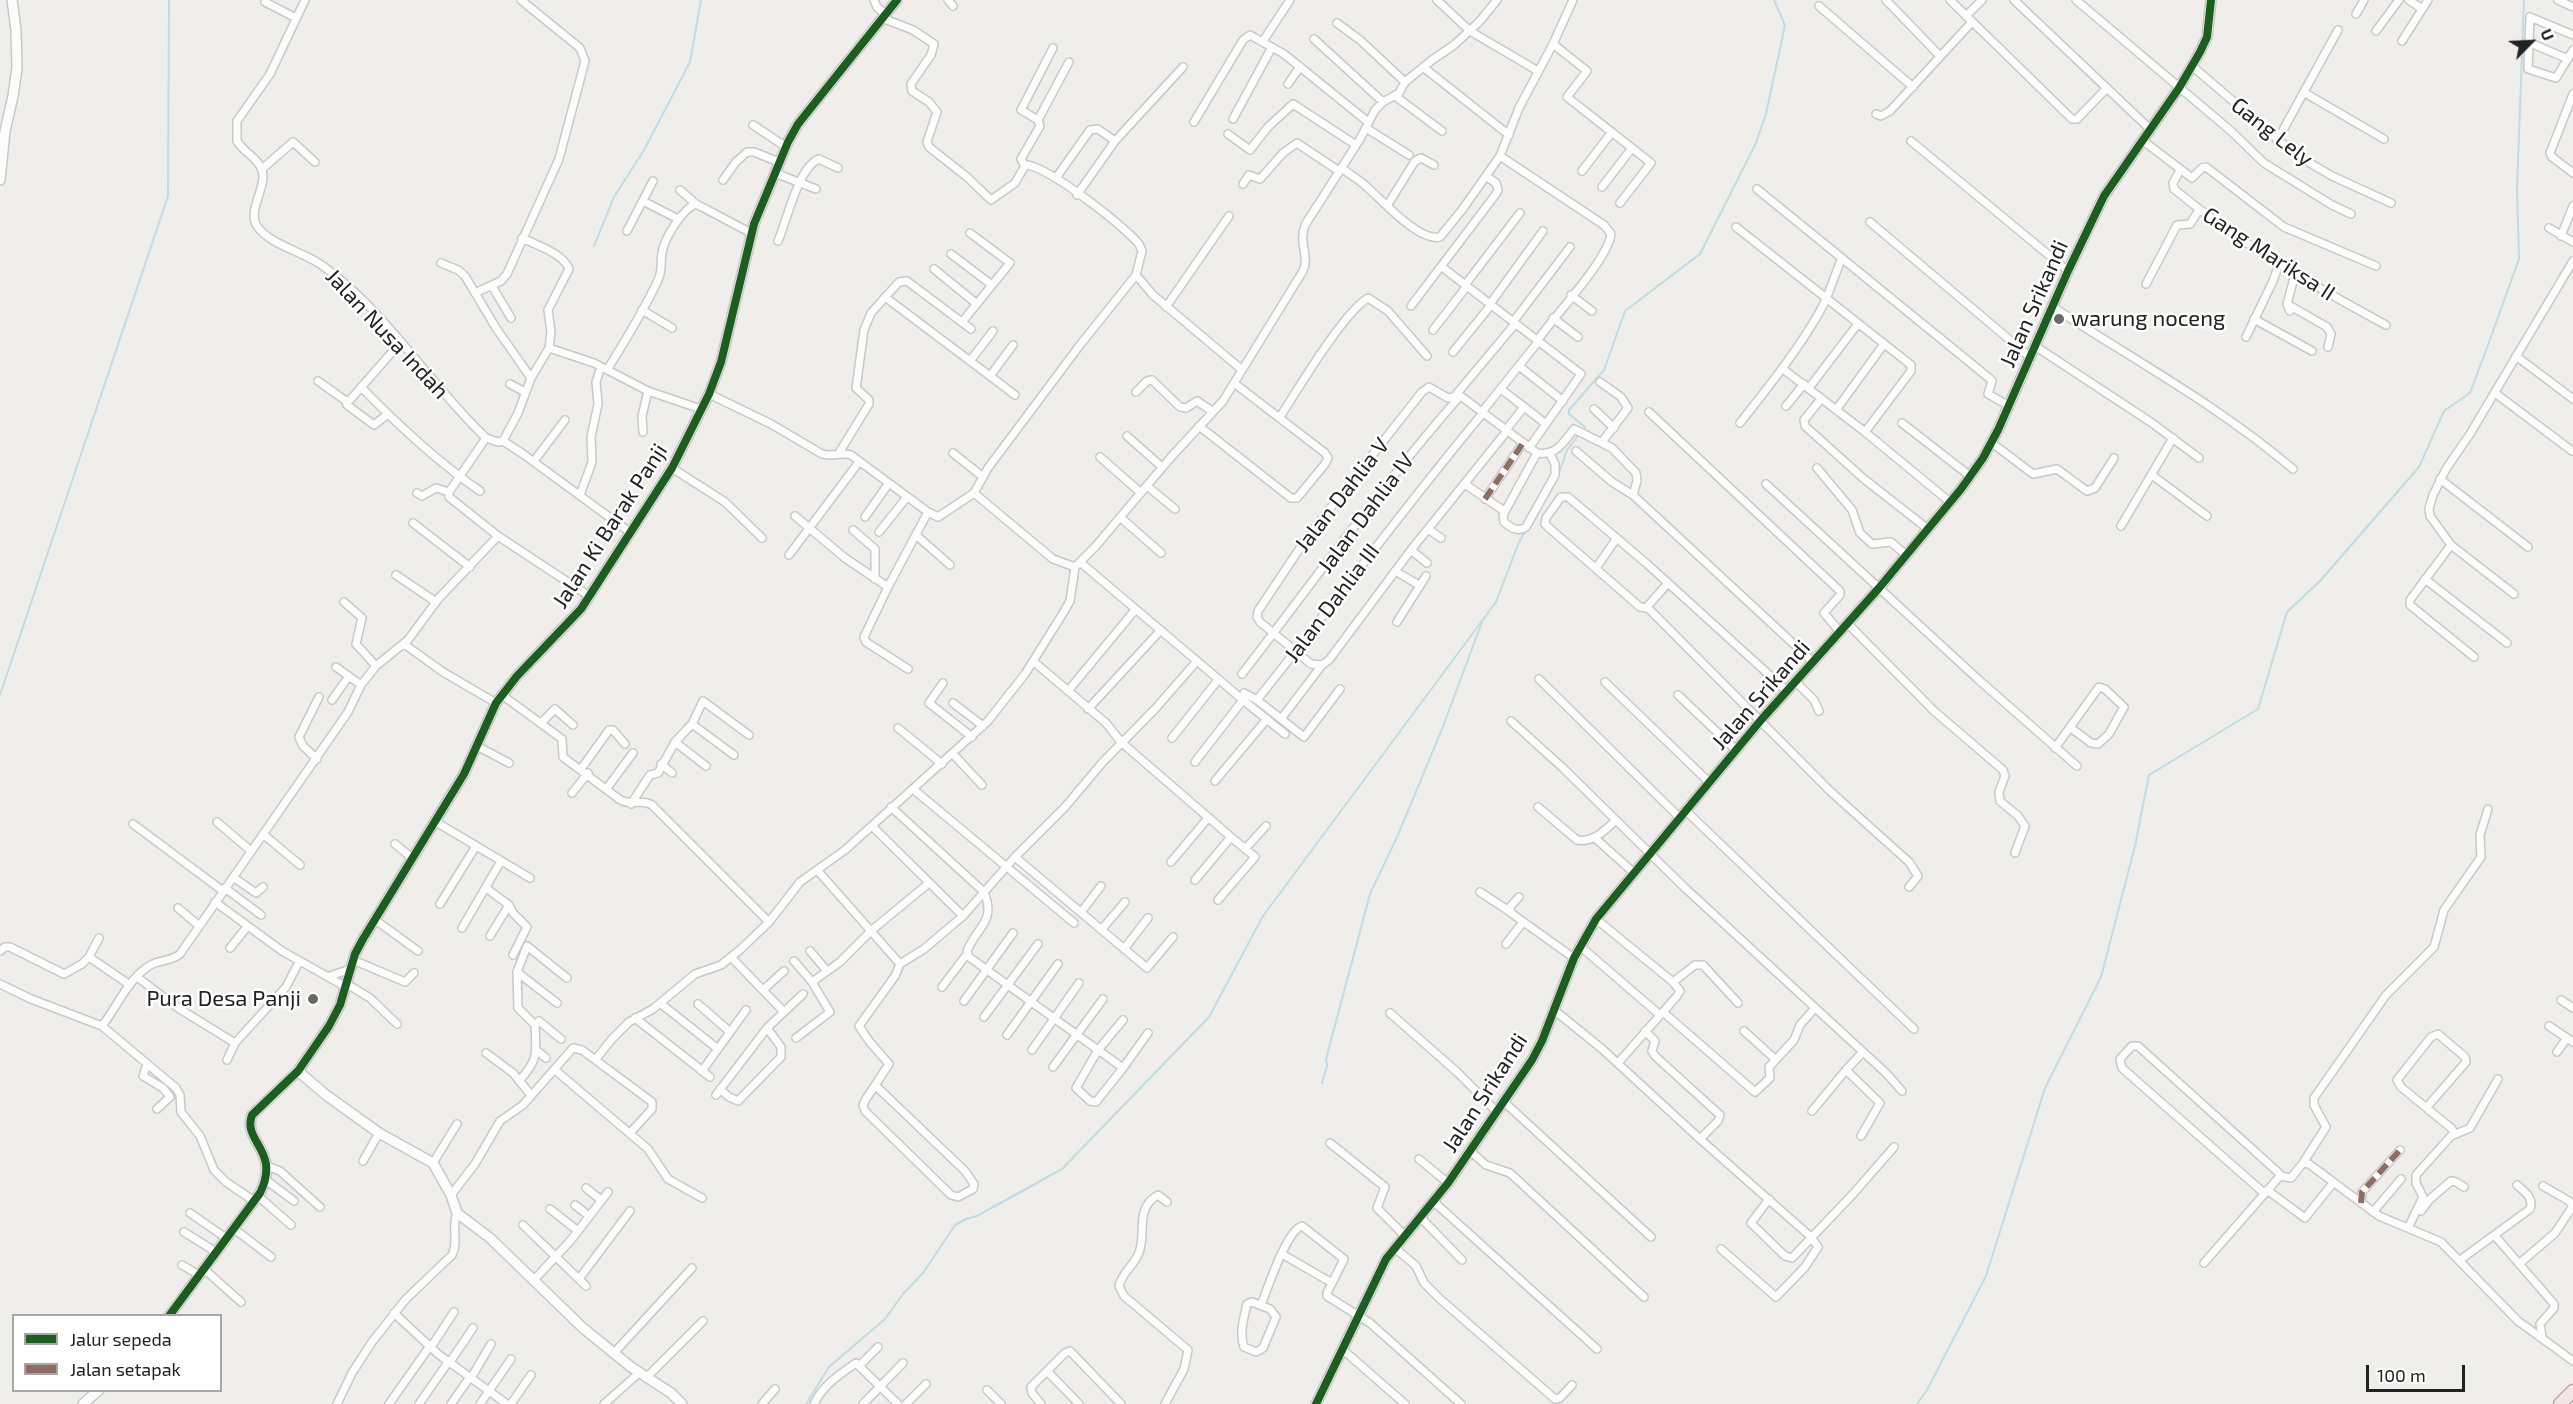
<!DOCTYPE html>
<html>
<head>
<meta charset="utf-8">
<style>
	body { margin:0 }
	#map { position:relative; width:2573px; height:1404px; overflow:hidden; background:#f0eeeb; font-family:"Exo 2",sans-serif }
	canvas { display:block }
	.legend { position:absolute; left:12px; top:1314px; width:210px; height:78px; box-sizing:border-box; background:#fff; border:2px solid #a7a7a7; margin:0; padding:8px 10px; list-style:none; font-size:18px; color:#222 }
	.legend li { display:flex; align-items:center; gap:12px; height:30px }
	.legend b { width:30px; border:2px solid #a7a7a7 }
	.north { position:absolute; left:2501px; top:12px; width:60px; height:60px; -webkit-text-stroke:4px #fff; paint-order:stroke; rotate:66deg; font-size:16px; font-weight:700; line-height:24px; text-align:center; color:#222 }
	.north::after { content:''; display:block; margin:auto; width:21px; height:27px; background:#222; clip-path:polygon(50% 0,100% 100%,50% 72%,0 100%) }
	.scale { position:absolute; left:2366px; top:1365px; width:99px; height:27px; box-sizing:border-box; border:3px solid #222; border-top:0; padding-left:8px; font-size:18px; line-height:21px; white-space:nowrap; color:#222; -webkit-text-stroke:4px #fff; paint-order:stroke }
</style>
</head>
<body>
<div id="map">
<canvas width="2573" height="1404"></canvas>
<ul class="legend">
<li><b style="height:8px;background:#1b5e20"></b>Jalur sepeda</li>
<li><b style="height:8px;background:#8d6e63"></b>Jalan setapak</li>
</ul>
<div class="north">U</div>
<div class="scale">100 m</div>
</div>
<script>
const c = document.querySelector('canvas').getContext('2d');
c.lineJoin = 'round';
function trace(path, color, width, dash) {
  c.strokeStyle = color;
  c.lineWidth = width;
  c.lineCap = dash ? 'butt' : 'round';
  c.setLineDash(dash || []);
  c.stroke(path);
}
function label(font, color, halo, rows, align = 'center') {
  c.font = font + ' "Exo 2",sans-serif';
  c.lineWidth = 5;
  c.setLineDash([]);
  c.textBaseline = 'middle';
  c.strokeStyle = halo;
  c.fillStyle = color;
  for (const [text, x, y, turn = 0] of rows) {
    c.save();
    c.translate(x, y);
    c.rotate((+turn || 0) * Math.PI / 180);
    c.textAlign = isNaN(turn) ? turn : align;
    if (halo) c.strokeText(text, 0, 0);
    c.fillText(text, 0, 0);
    c.restore();
  }
}
trace(new Path2D(`
	M594 246 614 197 644 150 690 62 701 0
	M1558 476 1567 450 1585 427 1569 414V410L1604 370 1625 311 1700 254 1755 145 1766 114 1785 25 1774 0
	M0 695 168 196 169 0
	M1322 1083 1327 1066 1326 1059 1370 894 1398 835 1442 729 1482 622
	M806 1404 829 1367 885 1319 903 1294 923 1273 955 1225 966 1219 977 1216 1062 1169 1209 1017 1263 916 1496 602 1519 542 1526 530
	M1917 1404 1927 1390 1986 1276 2045 1088 2101 977 2135 846 2149 775 2258 709 2287 612 2320 581 2419 467 2444 411 2470 393 2488 345 2519 259 2517 189 2524 0`), '#bfdbe3', 2);
const minor = new Path2D(`
	M305 0 270 74 237 121V141C245 155 262 158 263 177 263 192 248 212 257 226 271 246 303 251 323 266 387 312 429 384 486 438L498 442 503 441 523 454 631 533
	M874 0 877 7 885 14
	M948 0 953 6
	M1437 0 1470 31 1538 71
	M1886 0 1940 56
	M1950 0 2072 119H2077L2107 88
	M2014 0 2150 129
	M2076 0 2231 131 2264 163 2332 205 2351 214
	M2409 0 2422 9
	M2558 0 2573 7
	M265 2 296 18
	M1819 6 1913 87
	M2356 14 2364 0
	M1966 16 1982 0
	M1337 23 1360 40 1405 82
	M2376 31 2399 0
	M2573 35 2530 17 2528 69 2556 78 2573 50
	M1314 39 1383 102
	M1263 41 1290 0
	M2402 41 2428 0
	M2528 42 2568 59
	M1553 44 1587 71 1567 97 1651 163 1620 203
	M2192 66 2296 155 2332 176 2391 203
	M1423 67 1509 135
	M1288 84 1300 67
	M2305 93 2384 139
	M2573 94 2550 153 2552 157 2573 173
	M1395 96 1442 131
	M1876 114 1881 116 1890 111 1972 22
	M1233 119 1272 47
	M1038 120 1069 62
	M1194 122 1243 40 1250 35 1284 54 1368 122
	M753 125 786 147
	M1366 128 1409 155
	M1228 134 1250 150 1268 127 1293 104 1356 145
	M2142 140 2192 178 2202 168 2206 167 2284 227 2376 266
	M1911 141 2068 271
	M2277 141 2338 30
	M1500 156 1604 225 1611 234C1608 260 1554 316 1537 341
	M1025 166 1021 159 1040 126 1038 120 1021 110 1053 48
	M1342 168C1350 175 1360 180 1368 188 1383 201 1419 242 1440 237L1462 210 1500 156 1519 108 1553 44 1573 0
	M262 169 293 142 315 162
	M2180 170 2173 183 2174 189C2239 243 2312 285 2386 325
	M1582 171 1612 132
	M775 173 816 189
	M1056 178 1090 130 1098 129 1115 141
	M723 180 736 162 747 152H754L779 162
	M1243 184 1249 175 1260 179 1283 153 1297 143 1339 171
	M1602 187 1632 148
	M1757 189 1989 378 1992 381 1988 394 2009 406
	M680 190 696 204
	M1077 195 1115 141 1183 67
	M643 201 678 219
	M1387 206 1415 161 1421 158 1434 165
	M1870 222 2030 357
	M1736 227 1911 365V371L1865 432
	M2549 228 2573 242
	M627 231 653 181
	M2561 236 2573 206
	M778 241C787 221 798 167 819 159L838 168
	M951 254 992 285
	M441 263 458 270 465 276 496 328 531 378
	M1442 267 1581 374 1529 448
	M934 269 977 304
	M1136 275 1153 295 1241 369
	M2146 284 2177 225 2190 224 2199 210
	M1465 285 1520 213
	M492 286 511 318
	M475 293 501 281 507 274 559 159 585 61 580 48 521 0
	M1571 295 1592 311
	M885 297 990 376 1013 345
	M1490 304 1543 231
	M2287 304 2327 327 2331 334 2328 347
	M1411 306 1496 194 1498 190 1496 183 1487 177
	M1166 307 1229 216
	M2053 307C2134 360 2219 406 2293 469
	M642 310 672 328
	M2290 311 2287 304 2295 274
	M1553 318 1578 337
	M2254 319 2312 351
	M962 322 1010 263 970 233
	M1513 322 1570 247
	M1433 330 1467 286
	M2246 337 2273 281 2279 264
	M2035 346 2152 423 2199 458
	M549 348 594 363 648 391 701 409
	M1453 352 1491 305
	M2516 356 2573 399
	M970 361 993 331
	M1519 366 1563 401
	M1783 369 1865 432 1950 502
	M607 370C625 341 644 311 658 280 663 270 660 263 662 253 664 239 682 209 696 204L702 207 751 233
	M990 376 1015 395
	M318 381 346 401 350 400 400 343
	M1600 382 1621 397 1628 408 1602 442
	M510 384 525 392
	M361 387C398 425 436 461 480 491
	M1809 388 1857 325
	M1501 389 1546 424
	M1136 392 1147 381 1152 380 1180 407 1186 408 1197 401 1212 411
	M2495 393 2572 451
	M709 394 771 424 822 454C832 457 841 452 851 455L928 512 938 517 974 493 988 468 1080 345 1136 275 1142 251 1139 244C1120 223 1054 171 1028 165L1025 166 1015 183 991 200 967 177 929 147 927 142 937 112 929 102 912 91 911 84 931 55 934 44 913 30 882 18
	M1458 394 1537 453C1556 456 1563 443 1574 429L1612 448 1636 473 1637 481 1633 495 1812 661
	M1821 399 1804 420 1805 426 1864 479 1928 529
	M346 401 347 405 374 425 388 414
	M1786 406 1804 384
	M1594 409 1614 428
	M1836 410 1884 344
	M1482 412 1538 342
	M1649 412 1840 591V595L1824 613 1840 632
	M1280 417C1298 389 1343 313 1368 298L1388 311 1427 356
	M1740 423C1768 387 1796 353 1819 313 1829 296 1834 276 1842 258
	M1902 423 1970 476
	M1199 426 1291 498H1297L1325 464 1328 458 1325 453 1234 383
	M1506 430 1524 407
	M1507 431 1411 550 1329 660 1322 665 1311 664 1260 622 1257 617 1258 611 1306 539 1422 392 1429 387 1448 398 1454 397 1515 324
	M643 432 642 416 648 391
	M1127 436 1162 467
	M486 438 449 492V497L498 536 589 596
	M503 441 518 413 531 378 549 348 551 332 548 310 569 269C563 253 536 245 522 238
	M1992 443 2033 474 2057 469 2087 491 2095 488 2114 458
	M1576 451 1612 482 1633 495
	M839 453 869 404V400L856 388 864 330 871 313 899 282 907 281 971 329
	M953 453 983 477
	M1537 453 1503 515 1504 522C1510 527 1518 533 1526 527L1555 475V464L1550 454
	M1100 457 1141 493
	M534 461 565 420
	M672 468 725 502 762 538
	M1817 468 1852 510 1860 533 1872 544 1891 542 1906 555
	M2152 475 2207 516
	M2440 479 2528 547
	M1465 484 1504 511
	M1766 484 1980 681 2077 766
	M1147 486 1175 509
	M417 493 422 496 436 488 449 492
	M974 493 1053 559 1075 567
	M580 495 592 462 591 437 598 404 596 382 601 367
	M1485 499 1523 443
	M795 516 845 558 888 587 928 512
	M865 517 889 483
	M1121 518 1161 553
	M413 523 470 567
	M2121 526 2173 438
	M1428 529 1441 538
	M853 530 875 549V579
	M879 532 907 497
	M916 535 950 565
	M2451 545 2514 594
	M1411 550 1427 563
	M789 555 859 462
	M1080 562 1243 700 1195 762
	M1596 568 1617 538
	M1395 571 1419 585
	M396 575 436 602
	M2425 579 2507 643
	M1668 583 1646 608 1640 607 1548 527 1545 524 1546 518 1561 497H1568L1646 563 1787 691
	M888 587 864 637 866 642 908 669
	M344 602 362 618 356 644 376 666
	M1647 607 1830 791 1909 862 1918 876 1909 887
	M1397 622 1426 576
	M1848 624 1934 711 2003 770 2005 776 1999 792 2000 801 2018 816 2025 826 2015 853
	M404 644 443 672 496 703
	M2474 657 2410 605V600L2451 545 2430 516 2429 509 2433 495 2446 469 2470 434 2573 261
	M1033 661 1106 723 1121 742 1231 837 1195 880
	M336 667 361 685
	M1242 674C1314 581 1382 485 1460 396
	M1539 679 1680 818
	M1795 681 1814 700 1819 711
	M1605 682 1710 783
	M943 683 929 703 972 737
	M1340 689 1304 737 1257 700C1333 605 1405 506 1483 413
	M1068 691 1135 610
	M1244 693 1257 700
	M502 695 562 739 563 757 619 799C630 807 641 798 652 805L769 922
	M1678 695 1736 750
	M332 700 349 676
	M1243 700 1285 734
	M953 703 983 726
	M1088 709 1160 631
	M1281 719 1322 665
	M1511 721 1563 768 1684 887 1886 1073 1902 1091
	M541 723 555 709 573 725
	M692 724 734 755
	M898 728 942 764
	M1172 738 1218 680
	M675 742 706 766
	M477 746 509 763
	M2055 748 2099 687 2105 689 2124 707 2109 734 2098 744 2091 743 2071 728
	M953 754 982 785
	M317 759 303 746 299 737 319 697
	M661 764 672 773
	M581 769 609 730H613L625 744
	M1215 781 1267 719
	M607 788 633 753
	M913 789 1074 923
	M572 793 588 773
	M631 804 650 775 658 773 675 742 692 724 703 701 749 735
	M891 807 984 892C996 922 978 925 967 951L969 957 1123 1068 1148 1033
	M1538 807 1577 840C1594 843 1605 830 1616 820
	M1686 811 1914 1029
	M217 822 251 851
	M436 822 530 878
	M133 824 223 891
	M872 826 963 916
	M263 834 300 865
	M1595 838 1634 873
	M395 844 412 858
	M1245 849 1266 826
	M1015 857 1147 968 1173 937
	M1171 862 1208 818
	M818 871 900 964 895 976 859 1026 869 1041 889 1064 866 1099 863 1105 865 1111 951 1195 958 1197 973 1189 974 1184 965 1171 876 1086
	M233 877 256 893 263 887
	M225 888 261 915
	M486 888 509 905 513 913 527 927 513 955
	M1480 892 1509 911
	M1519 897 1510 907 1511 913 1574 958
	M1218 900 1255 857 1231 837
	M215 902 282 951 346 987
	M440 904 476 846
	M178 908 198 925
	M1082 911 1101 886
	M374 919 418 951
	M1596 919 1673 982 1695 965H1703L1738 1003
	M462 928 501 861
	M1102 929 1125 902
	M490 936 509 905
	M1506 944 1523 922
	M1580 946 1660 1015
	M230 948 247 927
	M1124 949 1148 918
	M0 951 5 947H10L64 974 82 964 89 957 130 985
	M810 951 827 971
	M89 957 99 938
	M731 957 784 1012
	M353 960 405 982 414 973
	M794 961 812 982 830 1012 796 1038
	M900 964 924 949 963 916 1015 857 1065 807 1102 763 1155 709 1197 661
	M517 972 557 1003
	M330 976 350 969
	M137 977 178 1008 235 1043 286 987 299 962
	M812 982 840 962 872 930 929 883
	M0 984 31 999 102 1026 176 1088 180 1095 181 1112 200 1136 214 1170 226 1182 254 1201
	M347 984 370 998 397 1024
	M942 987 967 954
	M763 990 784 971
	M2561 1000 2573 1008
	M964 1001 1013 933
	M660 1003 718 1049
	M698 1004 730 1032
	M1554 1010 1601 1048 1700 1139 1718 1121 1720 1115 1655 1056 1652 1051 1655 1041 1645 1031
	M1663 1012 1755 1092 1770 1078 1769 1067 1794 1040 1800 1025 1815 1008
	M1390 1013 1457 1072 1496 1111
	M984 1017 1038 944
	M635 1018 710 1077
	M535 1025 539 1021 561 1039
	M102 1026C117 1007 128 979 149 966 159 959 171 962 180 954L348 712 361 685 376 666 408 640 439 598 498 536
	M2549 1026 2573 1042
	M1744 1031 1775 1059
	M1007 1035 1058 964
	M536 1050 546 1058
	M1032 1050 1079 983
	M2557 1052 2567 1038
	M486 1053 513 1073 531 1095
	M596 1059 612 1039 629 1022 653 1009 695 974 721 965 741 949 769 922 800 882 845 850 988 721 1025 674 1065 610 1070 601 1075 567 1095 547 1172 456 1223 401 1303 271C1310 256 1298 244 1305 225L1360 139 1375 110 1383 102 1399 93 1405 82 1432 60 1454 45 1479 22 1497 0
	M227 1060 235 1043
	M1618 1063 1677 996 1680 991 1673 982
	M147 1064 143 1076 163 1088 170 1097 157 1109
	M1053 1067 1103 999
	M1123 1068 1096 1102 1090 1101 1076 1088 1098 1050 1123 1020
	M555 1070 648 1149 668 1179 702 1198
	M702 1071 746 1010
	M519 1081C539 1059 536 1054 535 1025L518 1008 517 972 527 946 567 978
	M720 1089 729 1097 738 1101 781 1057V1047L767 1028
	M716 1095 767 1028 803 994
	M1503 1101 1651 1237
	M2427 1107 2466 1062 2465 1057 2438 1034 2431 1037 2397 1080 2401 1087 2451 1128 2455 1134
	M1812 1111 1846 1070
	M1861 1136 1880 1103 1846 1070 1862 1053
	M1700 1139 1811 1237 1818 1247 1805 1267 1776 1297 1721 1249
	M1330 1143 1385 1187 1377 1208 1405 1236
	M1469 1150 1486 1165 1510 1173 1644 1297
	M1419 1159 1448 1183
	M363 1161 379 1133
	M433 1163 457 1124
	M2303 1163 2326 1127 2314 1105V1098L2386 995 2434 947 2444 910 2481 857 2480 835 2488 809
	M267 1166 280 1171 320 1207
	M2280 1176 2291 1178 2303 1163 2309 1164 2379 1216 2441 1242 2518 1321 2573 1361
	M266 1180 294 1201
	M586 1188 601 1200
	M2267 1190 2305 1218 2333 1183
	M451 1195 475 1164 500 1121 523 1105 573 1048 582 1050 652 1102V1109L630 1133
	M258 1196 291 1225
	M1769 1199 1751 1223 1785 1256 1792 1258 1853 1194 1894 1147
	M1434 1202 1597 1349
	M2361 1203 2362 1192 2400 1150
	M575 1205 589 1216
	M550 1209 578 1231
	M2421 1211 2429 1200 2451 1181 2456 1182 2464 1187
	M2373 1212 2401 1179
	M190 1213 226 1238
	M1420 1217 1462 1260
	M523 1225 586 1286
	M233 1228 271 1257
	M2408 1228 2423 1197 2416 1183V1175L2451 1136 2470 1128 2498 1079
	M184 1232 216 1252
	M2495 1236 2554 1304V1308L2540 1324 2542 1337
	M1395 1248 1416 1266 1424 1283 1440 1299 1555 1399 1560 1398 1572 1385
	M1282 1254 1332 1283
	M2460 1260 2530 1209C2534 1198 2525 1192 2517 1185
	M2204 1263 2280 1176V1174L2138 1046H2132L2120 1059 2122 1068 2264 1193
	M2519 1264 2555 1233 2573 1206 2569 1201 2543 1186
	M182 1265 199 1275
	M204 1269 241 1302
	M579 1279 630 1211
	M533 1281 571 1240 608 1192
	M1252 1302 1270 1309 1276 1317 1263 1348 1256 1352 1244 1347C1239 1334 1244 1317 1247 1304Z
	M1261 1305C1268 1288 1286 1231 1302 1226L1344 1259 1327 1293V1296L1370 1323 1461 1404
	M394 1313 438 1354 507 1404
	M431 1347 454 1312
	M1342 1349 1405 1404
	M614 1353 692 1268
	M450 1362 473 1328
	M859 1366 878 1347
	M1047 1371 1079 1404
	M471 1378 491 1344
	M646 1378 703 1321
	M987 1390 1001 1404
	M337 1404 352 1373 372 1342 406 1299 452 1255C459 1241 451 1227 457 1213
	M389 1404 430 1346
	M419 1404 449 1361
	M451 1404 470 1377
	M480 1404 511 1359
	M511 1404 531 1375
	M604 1404 639 1373
	M762 1404 775 1389
	M814 1404C823 1385 840 1374 856 1363L898 1404
	M863 1404 903 1363
	M906 1404 926 1384
	M1041 1404 1032 1393 1031 1387 1065 1353 1070 1351 1121 1404
	M1165 1404 1184 1369 1188 1350 1124 1296 1119 1286C1122 1273 1133 1266 1138 1255 1148 1235 1133 1209 1158 1195L1167 1202`);
const tertiary = new Path2D(`
	M0 180 5 131 13 96 17 68 16 30 12 0
	M298 1071 326 1095 379 1133 433 1163 451 1195 457 1213 490 1238 583 1328 631 1367 671 1393 682 1404
	M169 1316 260 1193C281 1150 242 1142 252 1115L298 1071 329 1026 340 1005 355 954 363 939 464 774 496 703 517 676 581 609 672 468 709 394 721 362 754 224 788 142 798 124 897 0
	M83 1404 99 1390
	M1316 1404 1386 1259 1448 1183 1532 1060 1542 1041 1574 958 1596 919 1761 720 1879 588 1961 489 1983 458 1998 430 2068 271 2104 196 2179 88 2200 52 2207 37 2211 0`);
const trunk = new Path2D(`
	M2560 1404 2573 1391`);
trace(minor, '#c9c8c7', 10);
trace(tertiary, '#c9c8c7', 12);
trace(trunk, '#c5a2ac', 15);
trace(minor, '#fdfcfc', 7);
trace(tertiary, '#fdfcfc', 9);
trace(trunk, '#f0e6e4', 12);
trace(new Path2D(`
	M1485 499 1523 443
	M2361 1203 2362 1192 2400 1150`), '#8d6e63', 6, [12, 6]);
trace(new Path2D(`
	M169 1316 260 1193C281 1150 242 1142 252 1115L298 1071 329 1026 340 1005 355 954 363 939 464 774 496 703 517 676 581 609 672 468 709 394 721 362 754 224 788 142 798 124 897 0
	M1316 1404 1386 1259 1448 1183 1532 1060 1542 1041 1574 958 1596 919 1761 720 1879 588 1961 489 1983 458 1998 430 2068 271 2104 196 2179 88 2200 52 2207 37 2211 0`), '#1b5e20', 8);
for (const [x, y, r, color] of [
	[2059,319,6,"#6a6968"],
	[313,999,6,"#6a6968"]
]) {
  const dot = new Path2D();
  dot.arc(x, y, r, 0, 2 * Math.PI);
  c.fillStyle = color;
  c.fill(dot);
  trace(dot, '#fff', 2);
}
label('22px', '#222', '#fff', [
	["Gang Lely",2272,132,38],
	["Gang Mariksa II",2269,254,33],
	["Jalan Srikandi",2034,304,-66],
	["Jalan Nusa Indah",387,334,47],
	["Jalan Dahlia V",1342,495,-52],
	["Jalan Dahlia IV",1366,513,-53],
	["Jalan Ki Barak Panji",610,526,-57],
	["Jalan Dahlia III",1332,603,-53],
	["Jalan Srikandi",1761,695,-49],
	["Jalan Srikandi",1485,1093,-57]
]);
label('22px', '#222', '#fff', [
	["warung noceng",2071,319],
	["Pura Desa Panji",301,999,"right"]
], 'left');
</script>
</body>
</html>
